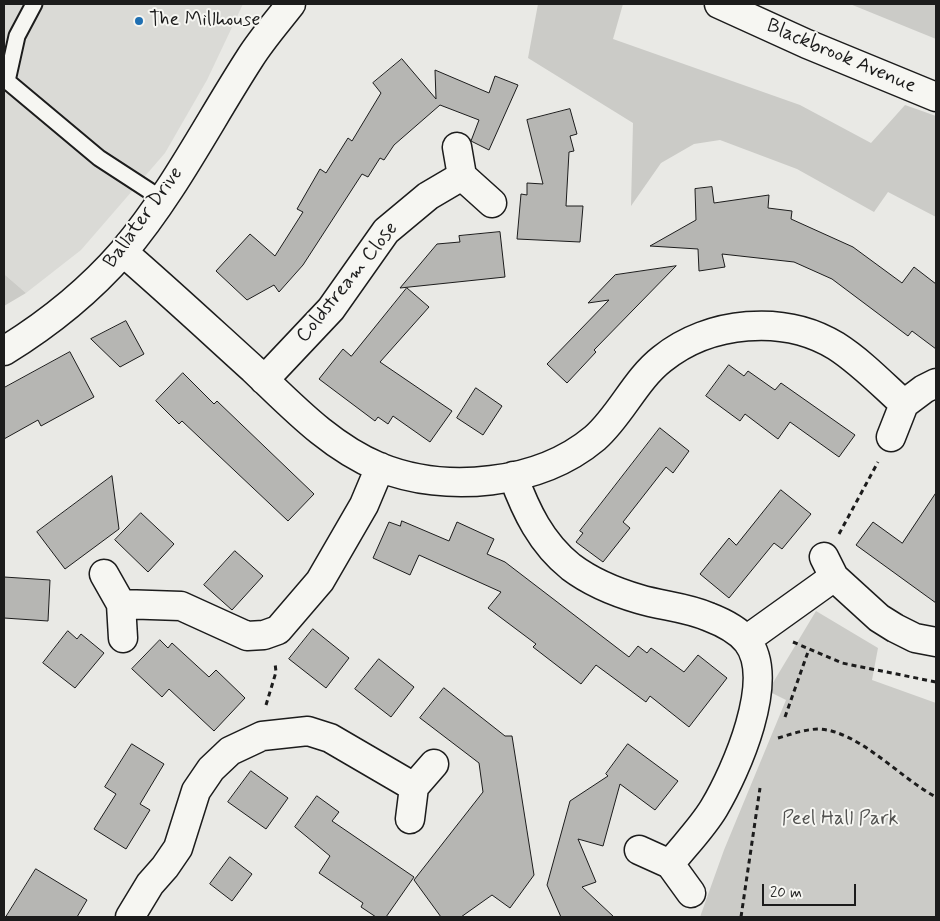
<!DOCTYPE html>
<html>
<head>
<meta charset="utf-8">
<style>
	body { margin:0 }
	#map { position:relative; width:940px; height:921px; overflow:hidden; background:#e9e9e5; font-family:Mynerve,sans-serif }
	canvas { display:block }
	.frame { position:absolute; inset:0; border:5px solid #1c1c1c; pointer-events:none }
	.scale { position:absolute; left:762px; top:884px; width:94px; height:22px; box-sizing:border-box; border:2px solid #1c1c1c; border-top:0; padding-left:6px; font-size:15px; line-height:18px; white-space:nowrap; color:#1c1c1c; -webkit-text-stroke:4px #f6f6f2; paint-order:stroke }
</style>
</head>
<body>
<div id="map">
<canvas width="940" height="921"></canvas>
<div class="frame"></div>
<div class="scale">20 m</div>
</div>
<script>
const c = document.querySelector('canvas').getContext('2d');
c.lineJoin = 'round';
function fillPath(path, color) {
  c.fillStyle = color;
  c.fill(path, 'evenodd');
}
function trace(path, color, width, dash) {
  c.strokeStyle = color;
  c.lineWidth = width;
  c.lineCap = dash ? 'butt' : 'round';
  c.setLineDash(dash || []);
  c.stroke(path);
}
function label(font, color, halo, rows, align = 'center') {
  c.font = font + ' Mynerve,sans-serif';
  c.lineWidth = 4;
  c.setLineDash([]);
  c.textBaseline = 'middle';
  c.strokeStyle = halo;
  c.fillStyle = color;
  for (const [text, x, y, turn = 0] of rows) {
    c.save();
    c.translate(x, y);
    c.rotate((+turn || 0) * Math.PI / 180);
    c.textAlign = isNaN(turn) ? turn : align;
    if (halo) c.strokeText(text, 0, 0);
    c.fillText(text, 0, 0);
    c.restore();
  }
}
fillPath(new Path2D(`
	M4 4H243L207 80 165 153 81 250 26 293 4 274Z`), '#dadad6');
fillPath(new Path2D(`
	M538 4H623L613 39 800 105 871 143 905 105 936 116V217L888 192 874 212 797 169 720 140 694 144 661 163 631 206 633 123 528 58Z
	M850 4H936V39Z
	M4 274 26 293 4 306Z
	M816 611 878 648 872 680 936 703V917H700L724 850 786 700 768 691Z`), '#cbcbc7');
const building = new Path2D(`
	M402 59 436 99 435 70 489 93 495 76 518 85 489 150 471 141 479 120 440 105 394 145 384 160 380 158 368 177 362 174 303 265 279 292 274 285 247 300 216 271 250 234 275 256 303 212 297 209 320 169 326 173 348 138 352 141 381 93 373 83Z
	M570 109 577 134 570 136 574 151 569 152 566 206H583L580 242 517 239 521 194 527 195V183L543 184 527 120Z
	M712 187 714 203 769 195 768 208 792 211 791 219 853 247 902 283 914 267 936 284V349L912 331 908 336 832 279 794 262 722 254 725 267 699 271 698 249 650 246 696 220 695 189Z
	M500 232 505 277 400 288 437 244 460 242 459 236Z
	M676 266 594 350 596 352 567 383 547 364 609 300 588 303 615 275Z
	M407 288 429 307 380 362 452 411 430 442 393 416 388 424 378 417 375 421 319 379 343 349 351 356Z
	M126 321 144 354 120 367 91 339Z
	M70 352 94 397 41 426 38 420 4 439V388Z
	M729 365 744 376 748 371 775 390 781 383 855 435 839 457 790 422 778 439 745 414 740 421 706 396Z
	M183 373 214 404 217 401 314 494 288 521 182 421 179 424 156 401Z
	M476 388 502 406 483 435 457 418Z
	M660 428 689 451 673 473 666 467 623 522 630 528 603 562 576 542 583 533 580 531Z
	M112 476 119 529 65 569 37 532Z
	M781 490 811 514 782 549 774 543 729 598 700 574 729 538 736 545Z
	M936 493V603L856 545 873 522 902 543Z
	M141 513 174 544 148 572 115 540Z
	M402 521 449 541 457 522 494 539 487 554 505 562 629 657 638 646 647 653 651 648 684 672 698 655 727 678 689 727 650 696 646 702 596 665 581 684 533 647 536 644 488 608 501 592 419 555 410 575 373 558 389 522 400 526Z
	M235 551 263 576 232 610 204 585Z
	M4 577 50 580 48 621 4 618Z
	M313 629 349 658 326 688 289 659Z
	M68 631 77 639 81 634 104 653 75 688 43 663Z
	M160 640 168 648 172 643 209 677 216 670 245 698 214 731 169 689 162 697 132 669Z
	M379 659 414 687 391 717 355 689Z
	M444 688 505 736H512L534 875 510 908 492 895 461 917H441L414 880 483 792 479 763 420 718Z
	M132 744 164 764 140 804 150 810 126 849 94 829 116 794 105 787Z
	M628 744 678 781 655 810 620 784 603 846 578 839 596 882 582 887 614 917H561L547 885 570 801 608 776 606 774Z
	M251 771 288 798 266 829 228 802Z
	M317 796 339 812 332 821 414 877 386 917H376L361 907 363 903 319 873 330 856 295 827Z
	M230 857 252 874 232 901 210 884Z
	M36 869 87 900 77 917H6Z`);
fillPath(building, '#b6b6b3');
trace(building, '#1c1c1c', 1);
const service = new Path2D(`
	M34 4 17 36 7 81 99 158 162 199`);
const minor = new Path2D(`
	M457 147 462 176 492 203
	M123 252C167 290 210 330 253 369 292 406 329 446 379 467 446 494 539 485 595 438 621 415 635 380 662 359 709 321 784 314 836 346 861 362 882 384 904 404L891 437
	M4 351C48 324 89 291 123 252 173 193 208 123 250 58 262 39 277 22 291 4
	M264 380 331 309 386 231 428 196 462 176
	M904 404 924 389 936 383
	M513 476C526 511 541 543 571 567 591 582 615 592 639 599 662 606 686 607 709 617 722 622 737 629 747 641 777 679 736 771 714 808 702 828 684 846 670 864
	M824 557 834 577 879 618 895 628 915 638 936 642
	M104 574 121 604 123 638
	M121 604 181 606 247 636 264 635 278 630 320 581 364 505 380 467
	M746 640 834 577
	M410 819 414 787 434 764
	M639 850 670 864 691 893
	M130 917 150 884 165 867 178 848 196 791 211 769 230 751 262 736 308 731 330 738 414 787`);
const tertiary = new Path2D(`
	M719 4 807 44 936 97`);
trace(service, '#1c1c1c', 19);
trace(minor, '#1c1c1c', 31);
trace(tertiary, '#1c1c1c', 31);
trace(new Path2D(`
	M839 534 878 462
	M793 642 842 663 936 682
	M266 705 276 672 275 663
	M785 717 809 649
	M778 738C792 734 805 729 820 729 860 732 900 778 936 797
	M741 917 760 788`), '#1c1c1c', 3, [5, 4]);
trace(service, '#f6f6f2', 15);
trace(minor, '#f6f6f2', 28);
trace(tertiary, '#f6f6f2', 28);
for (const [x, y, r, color] of [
	[139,21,5,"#1f6fb2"]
]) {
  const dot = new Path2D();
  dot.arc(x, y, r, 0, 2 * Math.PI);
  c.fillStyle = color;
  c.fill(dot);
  trace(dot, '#f6f6f2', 2);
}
label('20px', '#1c1c1c', '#f6f6f2', [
	["The Millhouse",149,21]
], 'left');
label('20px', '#1c1c1c', '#f6f6f2', [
	["Blackbrook Avenue",841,57,23],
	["Ballater Drive",144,218,-54],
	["Coldstream Close",348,283,-51]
]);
label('20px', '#51514f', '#f6f6f2', [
	["Peel Hall Park",840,820]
]);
</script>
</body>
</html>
